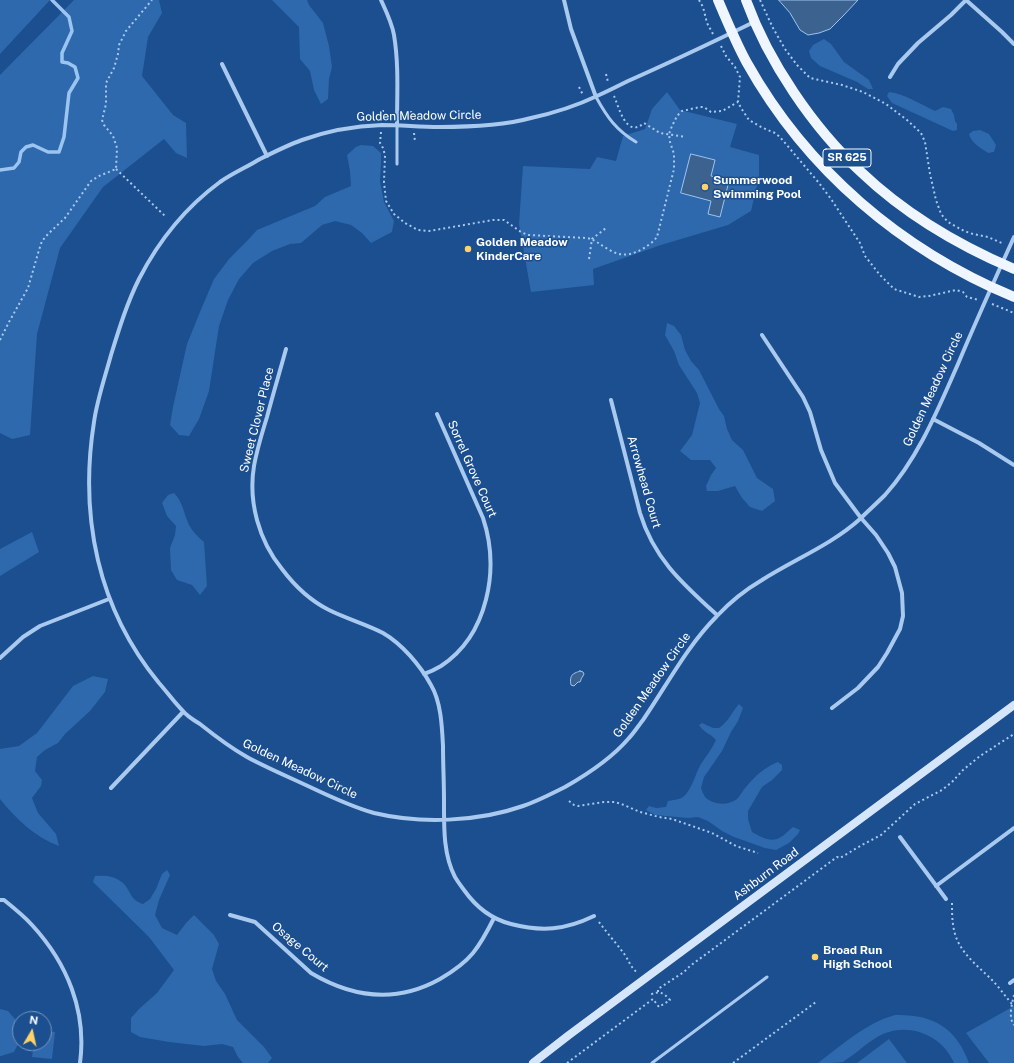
<!DOCTYPE html>
<html>
<head>
<meta charset="utf-8">
<style>
	body { margin:0 }
	#map { position:relative; width:1014px; height:1063px; overflow:hidden; background:#1b4f8f; font-family:"Public Sans",sans-serif }
	canvas { display:block }
	.north { position:absolute; left:12px; top:1011px; width:40px; height:40px; box-sizing:border-box; background:#1b4f8f; border:1px solid #7695bc; border-radius:50%; rotate:9deg; font-size:11px; font-weight:700; line-height:16px; text-align:center; color:#fff }
	.north::after { content:''; display:block; margin:auto; width:14px; height:18px; background:#ffd166; clip-path:polygon(50% 0,100% 100%,50% 72%,0 100%) }
</style>
</head>
<body>
<div id="map">
<canvas width="1014" height="1063"></canvas>
<div class="north">N</div>
</div>
<script>
const c = document.querySelector('canvas').getContext('2d');
c.lineJoin = 'round';
function fillPath(path, color) {
  c.fillStyle = color;
  c.fill(path, 'evenodd');
}
function trace(path, color, width, dash) {
  c.strokeStyle = color;
  c.lineWidth = width;
  c.lineCap = dash ? 'butt' : 'round';
  c.setLineDash(dash || []);
  c.stroke(path);
}
function label(font, color, halo, rows, align = 'center') {
  c.font = font + ' "Public Sans",sans-serif';
  c.lineWidth = 3;
  c.setLineDash([]);
  c.textBaseline = 'middle';
  c.strokeStyle = halo;
  c.fillStyle = color;
  for (const [text, x, y, turn = 0] of rows) {
    c.save();
    c.translate(x, y);
    c.rotate((+turn || 0) * Math.PI / 180);
    c.textAlign = isNaN(turn) ? turn : align;
    if (halo) c.strokeText(text, 0, 0);
    c.fillText(text, 0, 0);
    c.restore();
  }
}
fillPath(new Path2D(`
	M0 0H50L0 54Z
	M74 0H159L162 13 148 37 142 76 173 115 186 123 187 158 176 153 164 139 103 187 60 248 37 334 30 435 12 439 0 433V75Z
	M272 0H307L309 5 323 23 329 46 332 67 329 79 328 99 321 104 314 90 310 71 300 59 299 27Z
	M824 39 831 44 844 62 869 80 873 89H868L857 82 820 66 811 58 809 51 813 45Z
	M667 92 680 110 737 124 730 147 759 155V177L751 211 728 225 661 245 593 269 594 285 531 292 519 224 523 166 590 169 597 157 616 161 623 136 645 129 652 109Z
	M889 92C905 94 920 104 935 111L943 107 951 109 954 115 955 121 957 124V130L953 131 892 103 887 96Z
	M980 130 989 134 996 145 994 152 988 153C981 148 971 143 969 134L973 131Z
	M361 145 373 146 381 153V164L380 181 384 202 394 221 392 232 371 243 362 233 351 225 335 221 322 225 301 243 290 244 272 251 253 263 239 279 228 300 219 326 209 391 199 419 189 436 179 435 170 425 173 407 187 344 200 312 214 279 229 259 248 240 257 230 315 206 325 197 351 186 350 171 347 155 356 147Z
	M667 323 674 326 681 335 685 350 691 361 699 370 719 409 724 416 727 429 732 440 743 450 757 478 773 489 775 501 762 511 750 507 742 498 735 486 718 491H707L706 486 711 475 716 468 710 460H691L680 451 692 435 700 403 697 393 679 365 674 351 665 335Z
	M174 493C183 502 184 514 189 525 193 532 198 537 204 542L207 586 200 595 192 585 177 580 171 570 170 548 175 535 176 526 167 516 162 503 168 495Z
	M32 532 39 552 0 576V549Z
	M93 676 108 679 105 692 90 711 65 734 58 743 45 750 37 757 35 771 42 780 41 786 32 798 38 813 56 834 59 846C35 837 16 819 0 799V749L19 746 37 733 73 686Z
	M739 704 743 708 738 721 731 732 722 751 704 777 701 788C702 791 704 795 705 797 713 805 728 806 737 799 740 796 743 790 746 787 755 776 765 767 778 762L782 765V770L772 780 762 787 748 811V819L752 832C759 836 769 842 777 839 783 837 788 831 793 827L800 830 798 834 789 843 776 850 765 848 734 837 722 831 708 821 698 817 688 818 655 815 646 810 649 806 656 808 666 807 668 801C672 800 679 800 683 797 692 790 695 774 701 764 706 756 712 749 716 740 710 733 704 733 699 725L702 723 713 728H719C728 722 732 712 739 704Z
	M167 870 170 875 159 900 155 915 162 928 177 935 186 923 194 915 214 935 219 944 212 969 216 981 225 994 237 1020 264 1047 272 1058 268 1063H243L238 1057 233 1047 222 1044 204 1046 169 1042 140 1037 131 1032V1018L139 1009 157 993 174 970 149 937 93 882 95 876C105 875 115 876 123 883 131 891 130 900 143 904L150 899 156 889 162 874Z
	M1014 1006V1063H989L966 1033Z
	M0 1009 8 1011 20 1025V1040L14 1052 1 1056H0Z
	M895 1015C932 1014 956 1027 969 1063H954C943 1036 910 1022 883 1034 872 1039 862 1048 853 1055 849 1057 846 1060 843 1062 838 1063 824 1063 818 1063 842 1045 866 1023 895 1015Z
	M44 1031 55 1032 52 1059 32 1057 34 1043H44Z
	M889 1039 907 1063H857Z`), '#2e69ad');
const water = new Path2D(`
	M779 0H858L843 16 830 29 819 33 808 35 800 30 790 13Z
	M691 154 715 160 711 176 729 181 720 217 708 214 711 201 681 193Z
	M580 671 583 672 584 674 583 676 581 679V680L580 682H578L574 686 571 685C570 681 570 675 575 673 577 672 578 672 580 671Z`);
fillPath(water, '#3c6290');
trace(water, '#9cc4f0', 1);
trace(new Path2D(`
	M0 170 14 168 19 162 21 152 26 147 33 145 48 152H59L64 137 69 93 78 78 75 67 68 63 62 62V53L72 31 69 17 52 0`), '#9cc4f0', 3.5);
trace(new Path2D(`
	M699 0 703 7 707 23 713 34
	M760 0 773 28 785 49 797 65 810 78 842 85 863 92 886 104 907 120 921 133 925 142 930 174 936 200 941 214 948 222 964 231 973 234 988 237 1004 244
	M721 46 726 56 735 67 740 77 738 102 741 108 749 120 763 128 775 133 780 137 819 183 831 199 860 243 865 256 880 275 894 289 919 297 929 296 956 290 963 292 967 297 979 300
	M606 74 608 82
	M579 87 583 95
	M614 96C619 107 626 139 644 123L660 133 686 137
	M411 111 412 119
	M383 117V110
	M381 132 380 143 383 148 385 155 384 182 386 201 394 214 405 223 418 230 429 231 493 220H504L521 232 528 235 586 238C595 239 600 245 608 249 611 251 615 253 619 254 632 257 649 247 657 237L674 169V154L670 142 669 134 672 126 677 116 682 111 700 107H704L711 112 722 111 738 102
	M414 133 415 142
	M116 169 165 216
	M589 259 592 239 606 228
	M992 304 1014 313
	M0 340 9 322 28 288 39 250 42 241 48 234 65 218 91 181 99 176 116 169 117 148 113 136 104 125 102 120 106 104V83L114 68 118 54 119 45 126 31 152 0
	M569 801 574 805 578 806 604 802H615L624 805 640 812 659 817 672 819 712 833 736 846 758 853
	M952 903C952 913 952 924 955 934 961 954 978 966 992 980 999 987 1005 996 1012 1004
	M599 922C607 933 617 944 625 955 630 963 631 968 638 973
	M658 992V989L684 972 690 966 837 857 840 858 862 845 881 835 915 804 942 790 952 782 963 770 980 756 1014 734
	M1014 995C1012 1004 1008 1017 1014 1025
	M567 1063 653 999 659 1007 670 1000C664 993 659 990 650 995
	M733 1063 816 1002`), '#a9c9ee', 2, [2, 3]);
trace(new Path2D(`
	M596 97C607 117 616 130 636 142
	M397 164V125
	M652 1063 767 977`), '#a9c9ee', 3);
trace(new Path2D(`
	M381 0C386 11 392 23 394 35 399 65 397 95 397 125
	M564 0 571 29 596 97
	M966 0 1002 32 1014 44
	M754 22C713 42 671 62 628 81 618 86 608 91 597 96 576 106 554 113 531 118 502 126 470 127 439 127 420 127 401 125 382 125 355 126 327 131 302 140 288 145 274 152 260 159 247 167 233 173 220 182 186 207 158 242 139 279 127 303 119 329 111 355 105 377 97 400 94 422 79 517 98 609 159 683 167 692 174 702 182 710 185 714 195 721 200 724 215 736 231 748 247 757 267 768 289 777 310 787 331 797 352 807 374 813 420 824 478 822 523 806 538 801 551 794 565 787 588 774 612 758 629 738 633 734 639 725 643 720 667 685 687 646 717 616 730 602 745 590 762 580 795 559 831 545 860 519 868 511 877 503 885 495 919 457 938 409 958 364 976 321 995 279 1014 237
	M222 64 267 156
	M890 77 898 64 918 43 951 15 966 0
	M762 335 803 397 810 412 821 450 835 483 861 518 876 535 888 553 895 567 902 593 903 616 900 629 887 653 878 667 858 688 832 708
	M286 349C280 371 273 394 267 417 262 433 257 449 254 466 248 502 259 541 282 569 294 585 311 601 329 610 347 619 366 624 383 633 402 644 420 665 431 685 441 702 442 726 443 746 443 764 444 782 444 801 444 826 443 854 455 877 458 882 461 886 464 890 476 907 491 919 511 924 542 932 565 930 594 916
	M611 400 640 513C654 559 683 584 717 615
	M933 419 979 443 1014 465
	M0 658 23 637 40 626 109 599
	M424 674C430 672 436 669 441 666 488 635 500 569 483 518L437 414
	M111 788 183 712
	M900 837 946 899
	M936 886 1014 828
	M0 900H4C14 908 24 916 32 925 67 963 87 1011 80 1063
	M230 915 255 922 311 973C353 998 397 1003 440 979 452 972 464 964 473 953 482 942 488 930 494 918
	M1010 983 1014 980`), '#a9c9ee', 4);
trace(new Path2D(`
	M533 1063 569 1035 1014 705`), '#d6e6fa', 8);
trace(new Path2D(`
	M718 0C727 21 736 43 747 63 807 170 901 250 1014 297
	M746 0C768 61 813 128 861 172 904 213 960 246 1014 269`), '#f0f6ff', 10);
for (const [x, y, r, color] of [
	[705,187,4,"#ffd166"],
	[468,249,4,"#ffd166"],
	[815,957,4,"#ffd166"]
]) {
  const dot = new Path2D();
  dot.arc(x, y, r, 0, 2 * Math.PI);
  c.fillStyle = color;
  c.fill(dot);
  trace(dot, '#1b4f8f', 1.5);
}
for (const [x, y, w] of [
	[847,158,48]
]) {
  const box = new Path2D();
  box.roundRect(x - w / 2, y - 9, w, 18, 3);
  c.fillStyle = '#1b4f8f';
  c.fill(box);
  trace(box, '#fff', 1);
}
label('bold 11px', '#fff', null, [
	["SR 625",847,158]
]);
label('12px', '#fff', '#1b4f8f', [
	["Golden Meadow Circle",419,116,-1],
	["Golden Meadow Circle",933,389,-65],
	["Sweet Clover Place",257,420,-76],
	["Sorrel Grove Court",472,469,66],
	["Arrowhead Court",644,482,74],
	["Golden Meadow Circle",652,685,-55],
	["Golden Meadow Circle",300,769,25],
	["Ashburn Road",766,874,-37],
	["Osage Court",300,947,40]
]);
label('bold 12px', '#fff', '#1b4f8f', [
	["Summerwood",713,180],
	["Swimming Pool",713,194],
	["Golden Meadow",476,242],
	["KinderCare",476,256],
	["Broad Run",823,950],
	["High School",823,964]
], 'left');
</script>
</body>
</html>
